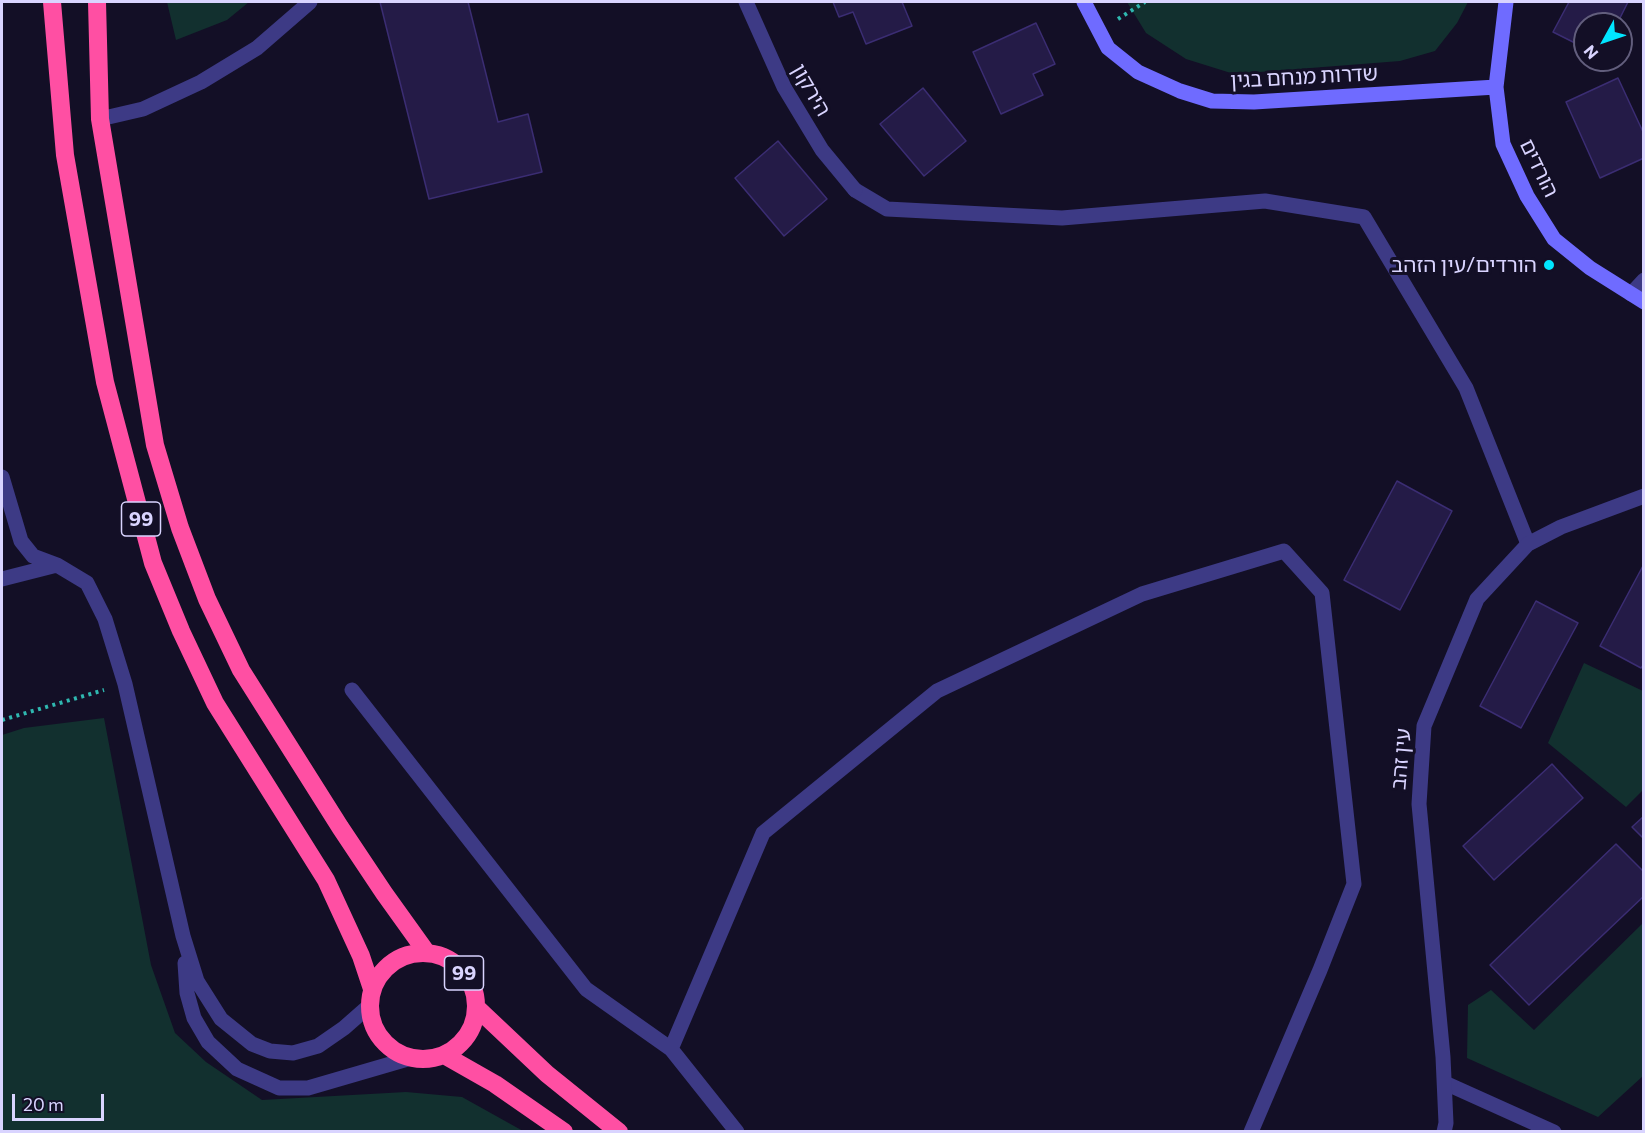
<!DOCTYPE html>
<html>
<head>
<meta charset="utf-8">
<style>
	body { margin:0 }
	#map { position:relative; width:1645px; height:1133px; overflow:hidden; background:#130f26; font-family:Commissioner,sans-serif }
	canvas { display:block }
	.frame { position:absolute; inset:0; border:3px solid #d9d4ff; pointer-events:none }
	.north { position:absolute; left:1573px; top:12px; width:60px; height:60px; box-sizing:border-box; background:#130f26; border:2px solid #625e7d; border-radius:50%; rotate:230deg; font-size:16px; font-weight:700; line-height:24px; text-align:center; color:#d9d4ff }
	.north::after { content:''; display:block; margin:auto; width:21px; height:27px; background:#00e5ff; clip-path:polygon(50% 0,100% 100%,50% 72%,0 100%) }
	.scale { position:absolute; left:12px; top:1094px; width:92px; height:27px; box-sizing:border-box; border:3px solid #d9d4ff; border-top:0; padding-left:8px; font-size:18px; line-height:21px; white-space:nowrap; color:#d9d4ff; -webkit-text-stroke:4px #130f26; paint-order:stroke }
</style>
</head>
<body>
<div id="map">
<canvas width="1645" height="1133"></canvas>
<div class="frame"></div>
<div class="north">N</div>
<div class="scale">20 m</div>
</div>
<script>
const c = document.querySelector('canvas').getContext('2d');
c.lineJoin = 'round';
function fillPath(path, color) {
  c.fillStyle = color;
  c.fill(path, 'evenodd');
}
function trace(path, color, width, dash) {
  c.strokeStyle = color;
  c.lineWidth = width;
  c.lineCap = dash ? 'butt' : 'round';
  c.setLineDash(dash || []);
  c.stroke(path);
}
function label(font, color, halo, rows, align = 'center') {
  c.font = font + ' Commissioner,"Noto Sans Hebrew",sans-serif';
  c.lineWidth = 6;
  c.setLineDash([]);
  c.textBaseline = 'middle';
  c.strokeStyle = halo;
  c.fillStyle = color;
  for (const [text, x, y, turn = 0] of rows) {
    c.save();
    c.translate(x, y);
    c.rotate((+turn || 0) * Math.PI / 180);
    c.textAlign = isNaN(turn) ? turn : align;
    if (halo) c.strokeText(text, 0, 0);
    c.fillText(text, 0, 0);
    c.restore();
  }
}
fillPath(new Path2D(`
	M167 2H249L227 20 176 40Z
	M1127 2H1468L1457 23 1435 51 1400 61 1234 74 1186 59 1146 33Z
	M1584 663 1643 691V790L1626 807 1548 743Z
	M104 718 151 965 175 1033 206 1062 262 1100 406 1092 462 1097 523 1131H2V735L24 728Z
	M1643 923V1076L1598 1117 1467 1058 1468 1005 1491 990 1534 1030Z`), '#12302f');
const building = new Path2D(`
	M380 2H468L498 122 528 114 542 172 429 199Z
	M833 2H902L912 26 866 44 853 12 839 17Z
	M1569 2H1628L1617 24H1585V48L1553 32Z
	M1036 23 1055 64 1033 74 1043 95 1001 114 973 52Z
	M1618 78 1644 134V158L1600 178 1566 102Z
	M923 88 966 141 924 176 880 124Z
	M778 141 827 199 784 236 735 178Z
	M1397 481 1452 511 1400 610 1344 580Z
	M1644 564V664L1641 668 1600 646Z
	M1536 601 1578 623 1521 728 1480 706Z
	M1552 764 1583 798 1494 880 1463 846Z
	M1644 816V839L1632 827Z
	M1616 844 1644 872V896L1529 1005 1490 965Z`);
fillPath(building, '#241b47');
trace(building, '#3b2d73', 1.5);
trace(new Path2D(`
	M1118 19 1145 2
	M2 720 104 690`), '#2fb8b0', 4, [3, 4.5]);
trace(new Path2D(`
	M855 190 887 209 1062 218 1265 201 1364 217 1466 388 1528 544
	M1631 294 1644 280
	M2 477 21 541 33 556 57 565 87 583 105 619 125 684 183 936 197 981 221 1019 252 1044 270 1051 293 1053 318 1046 344 1028 369 1006
	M2 579 57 565
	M185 963 187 993 194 1018 208 1042 237 1069 279 1088H308L411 1058
	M1445 1083 1554 1132`), '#3d3a85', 15);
trace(new Path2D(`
	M746 2 784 87 822 150 855 190
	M100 119 143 109 201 82 257 48 310 2
	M352 690 586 989 671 1049 737 1132
	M671 1049 763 833 937 691 1142 594 1284 551 1322 593 1354 884 1320 970 1251 1132
	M1444 1132 1446 1123 1443 1057 1419 804 1424 726 1477 599 1528 544 1561 527 1644 496`), '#3d3a85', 15);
trace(new Path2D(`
	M1084 2 1108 48 1138 72 1180 91 1212 101 1254 102 1496 87
	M1506 2 1496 87 1503 144 1527 196 1554 239 1590 268 1644 302`), '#6f6bff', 15);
trace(new Path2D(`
	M52 2 65 155 105 382 153 563 181 631 215 703 326 880 361 956 372 989
	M97 2 100 119 155 445 180 528 207 599 241 670 340 827 384 893 427 953
	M370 1006a53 53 0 1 1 106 0a53 53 0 1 1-106 0Z
	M476 1007 547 1074 619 1132
	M444 1055 495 1084 564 1132`), '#ff4fa3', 18);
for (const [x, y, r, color] of [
	[1549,265,6,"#00e5ff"]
]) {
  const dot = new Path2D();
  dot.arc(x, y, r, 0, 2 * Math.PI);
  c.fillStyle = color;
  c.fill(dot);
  trace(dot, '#130f26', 2);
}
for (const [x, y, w] of [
	[141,519,39],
	[464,973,39]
]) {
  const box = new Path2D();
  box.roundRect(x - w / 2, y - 17, w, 34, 4.5);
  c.fillStyle = '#130f26';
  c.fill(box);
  trace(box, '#d9d4ff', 1.5);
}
label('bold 20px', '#d9d4ff', null, [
	["99",141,519],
	["99",464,973]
]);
label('21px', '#d9d4ff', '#130f26', [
	["שדרות מנחם בגין",1304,77,-3],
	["הירקון",811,90,60],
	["הורדים",1539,168,64],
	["עין זהב",1401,759,-85]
]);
label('21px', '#d9d4ff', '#130f26', [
	["הורדים/עין הזהב",1537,265]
], 'right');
</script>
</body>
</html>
